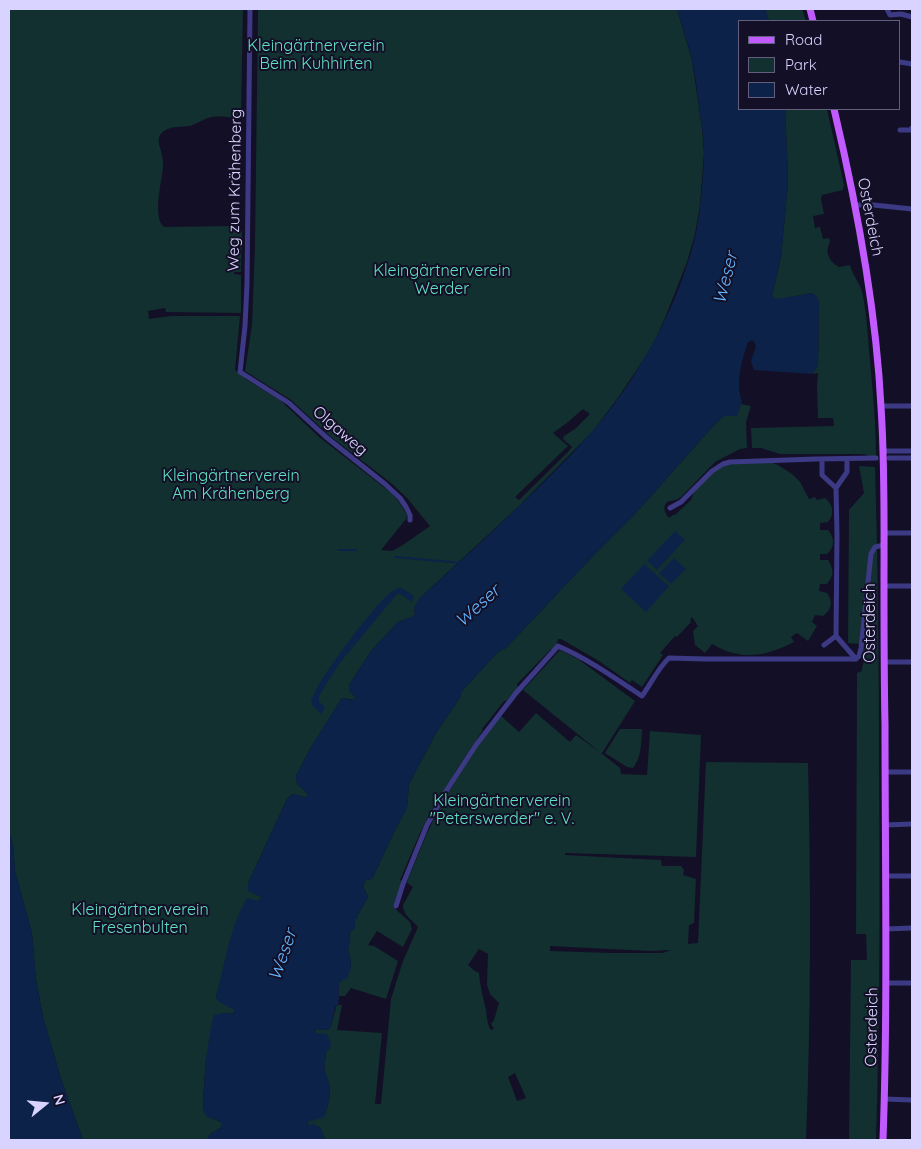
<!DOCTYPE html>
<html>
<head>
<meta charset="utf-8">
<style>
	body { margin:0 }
	#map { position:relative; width:921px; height:1149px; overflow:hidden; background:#130f26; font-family:Quicksand,sans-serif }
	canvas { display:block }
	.frame { position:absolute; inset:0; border:10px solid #d9d4ff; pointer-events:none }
	.legend { position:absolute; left:738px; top:20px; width:162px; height:90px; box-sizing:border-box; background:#130f26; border:1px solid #625e7d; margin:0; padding:6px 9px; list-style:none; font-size:15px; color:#d9d4ff }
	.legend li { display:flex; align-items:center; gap:10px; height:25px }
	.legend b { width:25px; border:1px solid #625e7d }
	.north { position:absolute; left:20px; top:1079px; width:50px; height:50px; -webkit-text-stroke:4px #130f26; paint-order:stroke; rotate:73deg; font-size:14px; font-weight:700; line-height:20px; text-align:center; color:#d9d4ff }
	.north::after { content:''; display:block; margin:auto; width:18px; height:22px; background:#d9d4ff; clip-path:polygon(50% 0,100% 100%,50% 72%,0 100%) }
</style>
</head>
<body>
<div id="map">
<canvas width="921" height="1149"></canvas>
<div class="frame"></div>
<ul class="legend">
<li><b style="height:6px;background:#c25bff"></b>Road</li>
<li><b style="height:14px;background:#12302f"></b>Park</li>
<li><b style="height:14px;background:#0c2248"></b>Water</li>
</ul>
<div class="north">N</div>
</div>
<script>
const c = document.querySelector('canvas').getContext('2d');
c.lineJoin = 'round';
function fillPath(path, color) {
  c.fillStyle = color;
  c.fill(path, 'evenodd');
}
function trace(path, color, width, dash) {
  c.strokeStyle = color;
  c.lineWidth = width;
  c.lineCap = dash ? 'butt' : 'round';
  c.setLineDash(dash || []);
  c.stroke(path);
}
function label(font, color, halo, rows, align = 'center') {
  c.font = font + ' Quicksand,sans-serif';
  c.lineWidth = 4;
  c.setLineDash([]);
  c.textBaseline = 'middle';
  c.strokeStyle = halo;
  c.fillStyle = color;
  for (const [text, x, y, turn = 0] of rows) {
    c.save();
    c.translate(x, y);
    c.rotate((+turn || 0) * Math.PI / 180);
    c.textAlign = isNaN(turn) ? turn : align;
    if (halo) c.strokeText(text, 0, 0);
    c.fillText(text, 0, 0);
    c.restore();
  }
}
fillPath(new Path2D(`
	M9 9H243L241 113 238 112V118C229 117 219 116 211 117 203 119 197 124 190 126 181 127 171 126 164 131 154 138 161 147 162 155 163 159 163 164 163 167 162 181 152 217 164 227L234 226 235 231H242L241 272H234V274L241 275V313L166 312 165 308 148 311 149 319 171 316H240L235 370 247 380 280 400 319 437 390 492 397 499 407 515 406 519 381 550 392 551 403 545 430 526 407 498 391 483 330 436 291 400 245 371 252 325 255 245 258 9H677L692 60 702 128 704 153 700 205 695 234 687 262 665 318 655 340 644 359 617 399 593 431 518 507 420 598 414 611 415 614 412 617 398 622 371 651 349 685V690L355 697 354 700 342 698 311 747 296 776 297 784 307 793V797H304L292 794 287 799 248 883 249 891 261 897V899L258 901 226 959 216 998 234 1009 235 1011 232 1014 223 1013 206 1058 203 1102 204 1112 214 1119 221 1122 222 1125 220 1128 210 1134 207 1140H83L61 1079 43 1017 36 980 32 934 15 871 13 846 9 830ZM583 409 590 414 575 429 564 436 563 439 572 447 569 451 519 500 515 497 568 446 553 433 568 422Z
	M765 9H802L806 21H769Z
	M785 109H827L844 185 843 190 822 195 821 199 824 214 813 216 815 228 820 227 823 239 829 238 830 242C824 253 830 262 839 267L850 265C853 277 861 283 863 296 867 317 868 339 870 361 873 393 876 424 876 457H871L864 454H780L761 448H752L751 428 834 426 833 418H818L817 386 818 373 812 374 818 365 819 304 818 298 812 293 777 300 772 296 781 257 788 183 787 153Z
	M741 404 751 406 746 422 747 448 740 449 715 462 682 496 678 499 667 502C662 508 665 513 669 518L673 515 677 514V513L691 500 694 492 710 473 729 463 768 461 778 465 792 474 800 482 809 499 815 497 817 500 825 498C833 504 835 514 828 522L820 523V530H828C835 538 835 547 827 554H820V560H828C834 569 834 576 827 584H820L819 591 827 593C833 601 832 610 823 616L815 615 812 622 817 626 808 641 797 633 791 637 794 642C765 657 741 661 712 644L705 653 695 645 693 631 698 626 692 617 690 620 691 622 677 637 675 636 660 653 663 655 642 687 632 680 630 683 599 661 561 639H558L557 643 553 649H551L517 684 518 688 506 701H504L482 729 483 730 459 766 429 815 420 833 400 880 402 881 393 907 410 922 412 929 403 947 377 931 368 945 374 946 398 961 386 999 351 988 345 996H339V983L351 968 350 955 348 951 350 932 353 930 355 920 368 897 363 886 366 880 371 879 373 877 396 828 407 808 409 784 436 733 461 696V692L499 651 506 648 592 557 635 514 714 425 724 416 738 412Z
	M859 466 875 467C878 566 879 666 879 766 880 891 880 1015 876 1140H849L851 960H867L866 934H856L857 673 862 671C862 665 864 664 864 657H859L861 644 848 643 849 510 864 493Z
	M560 650 578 659 635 701 602 753H601L620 768 621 774 647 775 650 731 701 735 696 857 565 853V855L661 860 662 866H681L684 870 683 875 696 879 694 923 689 925 688 944 698 943 706 762 808 763C811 889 811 1015 806 1140H325L320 1127 308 1125 307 1122 325 1115 329 1101 330 1091 329 1083 324 1070 326 1052 330 1048 315 1032 316 1029 328 1030 331 1027 336 1007 338 1005H342L337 1030 382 1033 375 1104H381L391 999 403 961 418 927C412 920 403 915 403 905L413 887 407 883 408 879C416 861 423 841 432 823 451 784 475 749 500 715L519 732 536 713 570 742 576 735 601 753 523 690ZM550 946 651 951 671 950 663 953H610L550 951ZM479 949 488 954 487 985 490 994 499 1003 494 1020 491 1024 494 1029 491 1030C487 1024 487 1017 486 1010 483 998 480 986 479 973L475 971 468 965ZM515 1073 526 1098 517 1101 508 1077Z
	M620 729H642C641 742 642 757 633 768L627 767 605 753Z`), '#12302f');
fillPath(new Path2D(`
	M677 9H765L769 21H740V109H785L787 153 788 183 781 257 772 296 777 299 812 293 818 298 819 303 818 366 812 374 754 370 751 361 756 346 753 340 748 342C742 361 735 382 742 401L738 412V416H724L714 425 635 514 592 557 506 648 499 651 461 692V696L436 733 409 784 407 808 396 828 373 877 371 879 366 880 363 886 368 897 358 914V918L355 920V928L350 932 349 936 350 941 348 951 350 955 351 968 347 979 342 980 339 983C338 991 340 998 338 1005L335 1007 331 1027 328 1030 316 1029 315 1030 316 1033 327 1034 331 1044 330 1048 326 1052 324 1070 329 1083 330 1091 329 1101 325 1115 322 1118 307 1122 308 1125 314 1124 317 1127H320L325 1140H207L210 1134 220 1128 222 1125C220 1119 213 1119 207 1117L204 1112 203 1102 206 1058 212 1021 214 1015 223 1013 232 1014 235 1011 233 1009 219 1002 216 998C224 967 230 926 247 898L258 901 261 899V897L248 891V883L287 799 292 794 304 797 307 796V793L297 784 296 776 311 747 342 698C346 698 350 701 354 700L355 697 349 690V685L371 651 398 622 412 617 415 614 414 607 420 598C461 561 502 523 542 484 565 461 588 438 608 412 647 362 682 295 696 233 701 207 703 180 704 154 704 137 701 121 699 105 697 90 695 74 692 60 688 43 682 26 677 9Z
	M675 531 685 540 657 570 647 561Z
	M674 558 686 569 671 584 659 573Z
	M644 564 669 586 646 612 621 589Z
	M400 587 414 596 412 602 400 594H397L339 664 319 696V701L325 708 321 714 312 705 311 700C324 672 343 649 361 625 370 615 387 591 400 587Z
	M9 830 13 846 15 871 32 934 36 980 43 1017 61 1079 83 1140H9Z`), '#0c2248');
trace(new Path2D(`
	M338 550H356
	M395 557 462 563`), '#0c2248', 2);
trace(new Path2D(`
	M250 9 247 284 245 326 240 372 289 403 326 437 385 484 400 498 406 507 410 515V520
	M887 9 890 15 901 14 912 17
	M900 62 912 64
	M900 130H910L912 128
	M855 206 864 204 912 209
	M881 406H912
	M883 451H912
	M889 458H912
	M822 459V475L836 488
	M847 459V472L836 488 837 535 836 636 856 659
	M670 508 681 502 712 471 723 464 730 462 816 459 876 458
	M884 533H912
	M884 586H912
	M824 645 836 636
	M884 662H912
	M885 772H912
	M885 825 912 824
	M886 876H912
	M396 906 403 884 427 825 448 788 476 745 516 693 558 646C588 659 615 678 642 696 651 684 658 668 669 658L705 659H856L859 656 861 648 871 554 875 547 884 545
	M886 929 912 928
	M886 983H912
	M884 1099 912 1100`), '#3d3a85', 5);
trace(new Path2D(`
	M810 9 813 21
	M834 109C857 206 876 306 881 407 885 465 884 525 884 583 884 630 884 677 885 724 885 863 888 1002 883 1140`), '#c25bff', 7);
label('16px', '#5fe0c0', '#130f26', [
	["Kleingärtnerverein",316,46],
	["Beim Kuhhirten",316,64],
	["Kleingärtnerverein",442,271],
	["Werder",442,289],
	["Kleingärtnerverein",231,476],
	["Am Krähenberg",231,494],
	["Kleingärtnerverein",502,801],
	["\"Peterswerder\" e. V.",502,819],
	["Kleingärtnerverein",140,910],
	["Fresenbulten",140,928]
]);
label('16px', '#d9d4ff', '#130f26', [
	["Weg zum Krähenberg",235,190,-89],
	["Osterdeich",870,217,79],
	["Olgaweg",340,431,41],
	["Osterdeich",870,623,-90],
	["Osterdeich",872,1027,-89]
]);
label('italic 18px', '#62b6ff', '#130f26', [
	["Weser",726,278,-76],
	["Weser",478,606,-42],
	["Weser",283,955,-71]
]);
</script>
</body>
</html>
